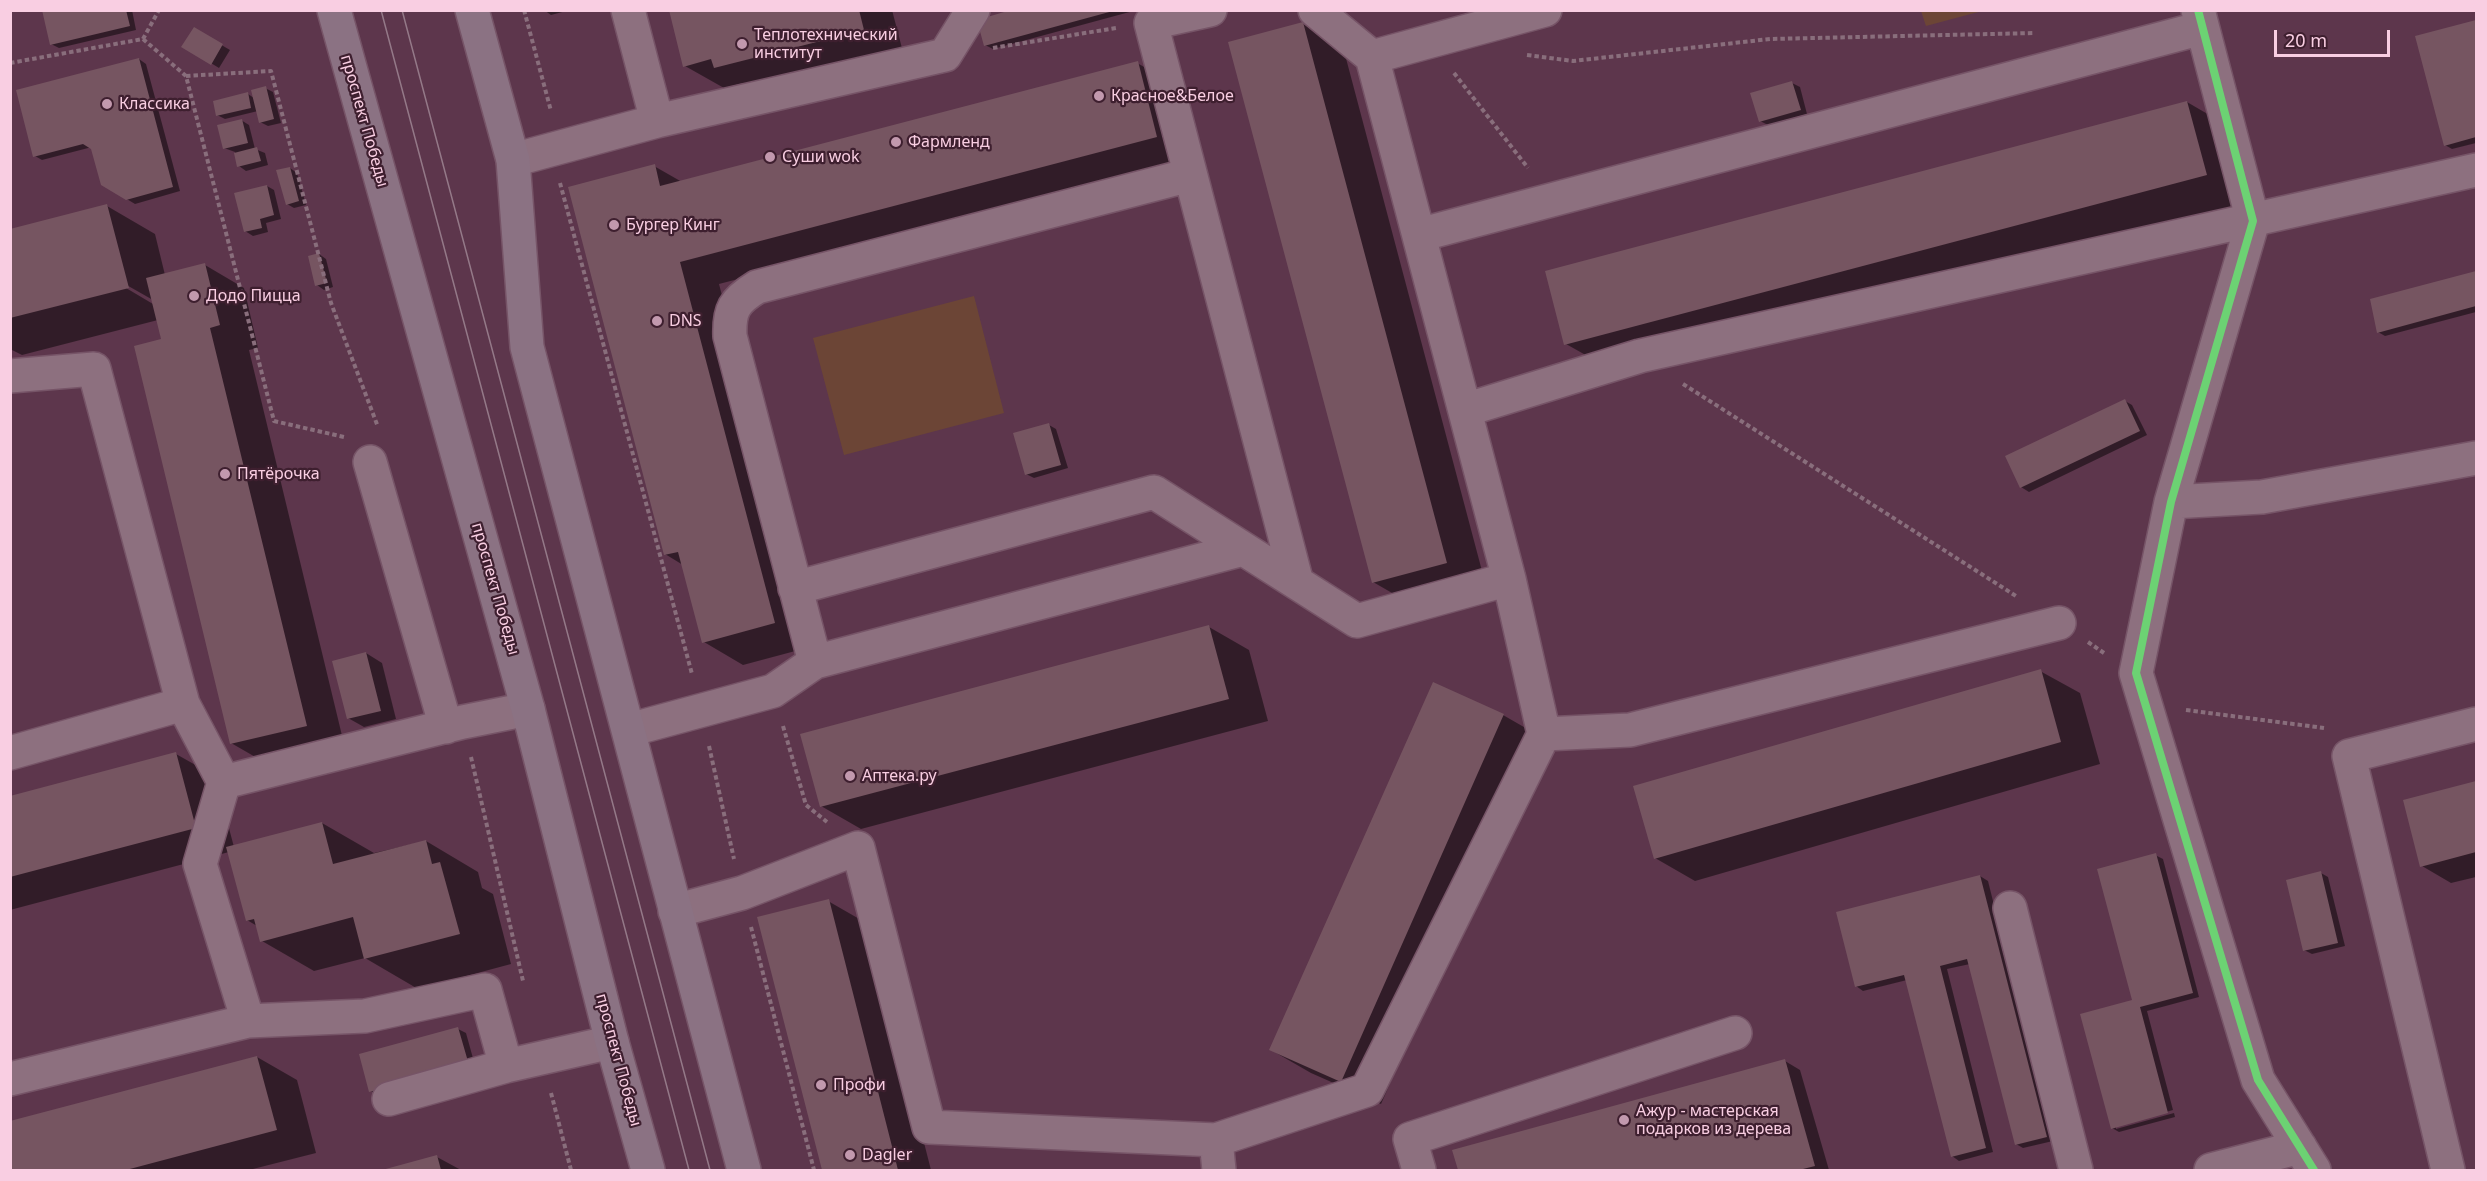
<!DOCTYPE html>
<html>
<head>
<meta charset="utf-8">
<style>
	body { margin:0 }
	#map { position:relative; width:2487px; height:1181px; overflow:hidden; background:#5d364c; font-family:"Noto Sans",sans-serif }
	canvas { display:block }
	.frame { position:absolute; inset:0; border:12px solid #f9cee2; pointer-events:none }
	.scale { position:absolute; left:2274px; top:30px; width:116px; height:27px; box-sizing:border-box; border:3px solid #f9cee2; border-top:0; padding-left:8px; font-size:18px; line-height:21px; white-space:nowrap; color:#f9cee2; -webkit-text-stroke:4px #3e1f2f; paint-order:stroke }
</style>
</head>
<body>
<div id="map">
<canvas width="2487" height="1181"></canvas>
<div class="frame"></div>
<div class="scale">20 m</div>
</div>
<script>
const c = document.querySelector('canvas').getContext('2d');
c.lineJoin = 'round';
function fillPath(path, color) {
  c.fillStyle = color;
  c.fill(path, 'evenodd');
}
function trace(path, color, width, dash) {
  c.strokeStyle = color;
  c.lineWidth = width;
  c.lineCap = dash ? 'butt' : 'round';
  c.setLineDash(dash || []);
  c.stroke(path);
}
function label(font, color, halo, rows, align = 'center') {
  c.font = font + ' "Noto Sans",sans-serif';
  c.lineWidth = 4.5;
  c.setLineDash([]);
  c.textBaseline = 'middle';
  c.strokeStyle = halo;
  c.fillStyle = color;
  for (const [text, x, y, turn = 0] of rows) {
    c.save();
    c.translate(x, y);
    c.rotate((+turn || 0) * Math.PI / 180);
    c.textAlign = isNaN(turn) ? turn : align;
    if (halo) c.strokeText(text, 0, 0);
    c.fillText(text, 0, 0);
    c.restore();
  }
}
fillPath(new Path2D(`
	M1921 11V10L1982 11 1926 26Z
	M974 296 1004 413 844 455 813 338Z`), '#6c4536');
fillPath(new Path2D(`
	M44 10H132L136 30 59 48 51 44Z
	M544 10H570L551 15Z
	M670 10H892L903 52 755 90 743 83 724 88 685 66Z
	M1017 10H1137L993 49 985 45Z
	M2476 22V143L2452 149 2445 145 2417 37Z
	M1303 24 1343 47 1486 586 1413 605 1373 582Z
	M194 29 230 50 219 68 183 46Z
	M139 59 146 64 180 191 135 204 102 184 92 147 42 160 35 156Z
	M1137 63 1177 85 1196 160 719 284 814 646 743 665 704 642 683 565 665 554 654 166 682 182Z
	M1792 83 1800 87 1807 114 1768 125 1760 121Z
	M265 88 273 92 281 123 268 126 260 122 258 111 225 119 217 115 248 94 254 98Z
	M2187 102 2235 130 2254 202 1614 371 1566 344Z
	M241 120 249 125 255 149 265 153 268 165 246 171 239 166 235 152 224 148Z
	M290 168 297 173 306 205 294 208 287 204Z
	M267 186 274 190 281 219 266 223 268 232 253 236 245 231Z
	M107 206 155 234 165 275 205 265 244 288 258 348 249 350 345 748 271 766 231 743 158 320 22 355 10 349V231ZM123 283 153 300V304L121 285Z
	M319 254 326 259 333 287 324 290 317 285Z
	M2476 273V312L2385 336 2378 332 2372 301Z
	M2125 401 2132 405 2147 435 2029 492 2021 487 2007 457Z
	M1049 425 1056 429 1068 468 1034 478 1026 474Z
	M1209 627 1249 650 1268 721 861 829 821 806Z
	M366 653 382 663 396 719 364 727 348 718Z
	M2040 671 2080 693 2100 764 1695 881 1655 858Z
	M1503 715 1543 738 1381 1104 1311 1073 1271 1050Z
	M176 754 215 776 234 847 322 823 374 853 426 841 478 872 482 888 493 894 511 964 418 989 365 958 314 971 262 941 257 926 247 920 229 852 10 910V797Z
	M2476 782V877L2451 883 2422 866 2405 801Z
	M2155 855 2163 859 2199 997 2147 1011 2173 1110 2116 1126V1129L2174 1113 2175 1117 2119 1132 2112 1128Z
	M2321 873 2328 877 2345 946 2312 954 2304 950Z
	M1980 876 1988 881 2053 1141 2023 1148 2016 1144 1970 964 1947 969 1993 1152 1959 1161 1952 1156 1907 980 1863 991 1856 986Z
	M828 901 868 924 931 1170H823L759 918Z
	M458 1029 466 1033 476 1069 378 1095 371 1091Z
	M257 1057 297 1080 316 1153 249 1170H10V1123Z
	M1785 1061 1800 1070 1829 1170H1459L1454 1151Z
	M437 1157 461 1170H385Z`), '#0007');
fillPath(new Path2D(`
	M42 10H126L130 26 50 45Z
	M669 10H859L864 30 714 68 711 59 683 67Z
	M1011 10H1113V11L984 46 977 20Z
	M2476 20V137L2444 146 2415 36Z
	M1303 22 1447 563 1372 583 1228 42Z
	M194 27 223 44 211 65 181 47Z
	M139 58 173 187 126 200 101 185 91 149 83 144 33 157 16 90Z
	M1138 61 1157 137 680 262 775 623 702 643 678 552 664 555 568 187 655 164 660 186Z
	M1792 81 1801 110 1759 122 1750 93Z
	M266 86 274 119 259 123 251 90Z
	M248 92 251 108 216 116 213 101Z
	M2187 101 2207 175 1564 345 1545 271Z
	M242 119 248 143 223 149 217 125Z
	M257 147 261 161 237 167 234 153Z
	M290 167 299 201 286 205 276 170Z
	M267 185 274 215 260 219 262 228 244 232 234 193Z
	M107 204 129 288 10 318V229Z
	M319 253 327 283 315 286 308 256Z
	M205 263 220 325 210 328 307 726 230 744 134 346 161 339 146 278Z
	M2476 271V306L2377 333 2370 299Z
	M2125 399 2140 431 2020 488 2005 456Z
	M1049 423 1061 465 1025 475 1013 433Z
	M1209 625 1229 699 820 807 800 734Z
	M366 652 381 711 347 719 332 661Z
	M2041 669 2061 742 1654 859 1633 786Z
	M1433 682 1504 714 1341 1082 1269 1050Z
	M176 752 196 828 10 877V796Z
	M2476 781V852L2420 867 2403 800Z
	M322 822 333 864 426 840 432 864 440 862 460 934 364 959 353 917 260 942 254 919 246 921 226 847Z
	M2156 853 2193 993 2140 1007 2168 1113 2111 1129 2080 1014 2132 1000 2097 869Z
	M2321 871 2338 943 2303 951 2286 880Z
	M1980 875 2047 1137 2015 1145 1967 959 1940 966 1986 1148 1951 1157 1904 975 1855 987 1836 912Z
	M829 899 898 1170H822L757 917Z
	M458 1027 469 1065 369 1092 359 1054Z
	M257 1056 277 1130 126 1170H10V1121Z
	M1785 1059 1815 1166 1799 1170H1458L1452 1150Z
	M437 1155 441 1170H382Z`), '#765561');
const minor = new Path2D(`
	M1210 10 1151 23 1297 583
	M1315 10 1372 57
	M2198 10 2253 221 2171 502 2136 673 2258 1080 2314 1170
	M657 121 945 55 973 10
	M513 160 657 121 628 10
	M1419 235 2202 28
	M10 376 94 369 183 704 224 782 463 722 528 709
	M1465 410 1640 356 2476 170
	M370 462 446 727
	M2171 502 2262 497 2476 458
	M795 588 1154 492 1357 621 1509 579
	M815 662 1243 549
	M629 730 773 691 815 662 730 336C729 310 734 301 757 287L1190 175
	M1544 734 1630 730 2059 623
	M10 753 183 704
	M2010 908 2076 1170
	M675 911 742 893 858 848 929 1127 1216 1140 1219 1170
	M248 1021 365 1016 485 990 506 1066
	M10 1079 248 1021 200 864 224 782
	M389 1099 506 1066 612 1042
	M1216 1140 1367 1090 1544 734 1509 579 1372 57 1545 10
	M1419 1170 1410 1139 1735 1033
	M2211 1170 2300 1147
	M2448 1170 2349 756 2476 724`);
const major = new Path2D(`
	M334 10 528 709 612 1042 648 1170
	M472 10 513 160 527 347 744 1170`);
trace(minor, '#765467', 36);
trace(major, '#765467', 36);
trace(new Path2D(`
	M524 10 551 111
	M143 39 186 76 274 421 344 437
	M993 48 1116 28
	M1527 55 1573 61 1770 39 2034 33
	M10 63 143 39 159 10
	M1454 73 1528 168
	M186 76 271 71 331 303 378 427
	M560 183 692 674
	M1683 384 2016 596
	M2088 642 2104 653
	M2186 710 2324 728
	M783 726 806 805 827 822
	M709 746 734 859
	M471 757 523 981
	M751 927 814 1170
	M551 1093 571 1170`), '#896e7c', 4, [4.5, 3]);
trace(minor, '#8d707f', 33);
trace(major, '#8b7283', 33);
trace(new Path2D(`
	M381 10 689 1170
	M402 10 710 1170`), '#947988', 1.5);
trace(new Path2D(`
	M2198 10 2253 221 2171 502 2136 673 2258 1080 2314 1170`), '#6cd273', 8);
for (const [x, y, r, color] of [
	[742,44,6,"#c299ae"],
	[1099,96,6,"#c299ae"],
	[107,104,6,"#c299ae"],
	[896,142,6,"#c299ae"],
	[770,157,6,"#c299ae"],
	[614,225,6,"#c299ae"],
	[194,296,6,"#c299ae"],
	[657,321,6,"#c299ae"],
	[225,474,6,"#c299ae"],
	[850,776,6,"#c299ae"],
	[821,1085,6,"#c299ae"],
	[1624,1120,6,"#c299ae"],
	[850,1155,6,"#c299ae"]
]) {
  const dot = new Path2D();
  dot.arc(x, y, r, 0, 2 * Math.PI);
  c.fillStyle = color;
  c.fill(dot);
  trace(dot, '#3e1f2f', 2);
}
label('16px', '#f9cee2', '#3e1f2f', [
	["Теплотехнический",754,35],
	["институт",754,53],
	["Красное&Белое",1111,96],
	["Классика",119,104],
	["Фармленд",908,142],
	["Суши wok",782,157],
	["Бургер Кинг",626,225],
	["Додо Пицца",206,296],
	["DNS",669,321],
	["Пятёрочка",237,474],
	["Аптека.ру",862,776],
	["Профи",833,1085],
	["Ажур - мастерская",1636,1111],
	["подарков из дерева",1636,1129],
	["Dagler",862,1155]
], 'left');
label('16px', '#f9cee2', '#3e1f2f', [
	["проспект Победы",364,121,74],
	["проспект Победы",495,589,74],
	["проспект Победы",618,1060,75]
]);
</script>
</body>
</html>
